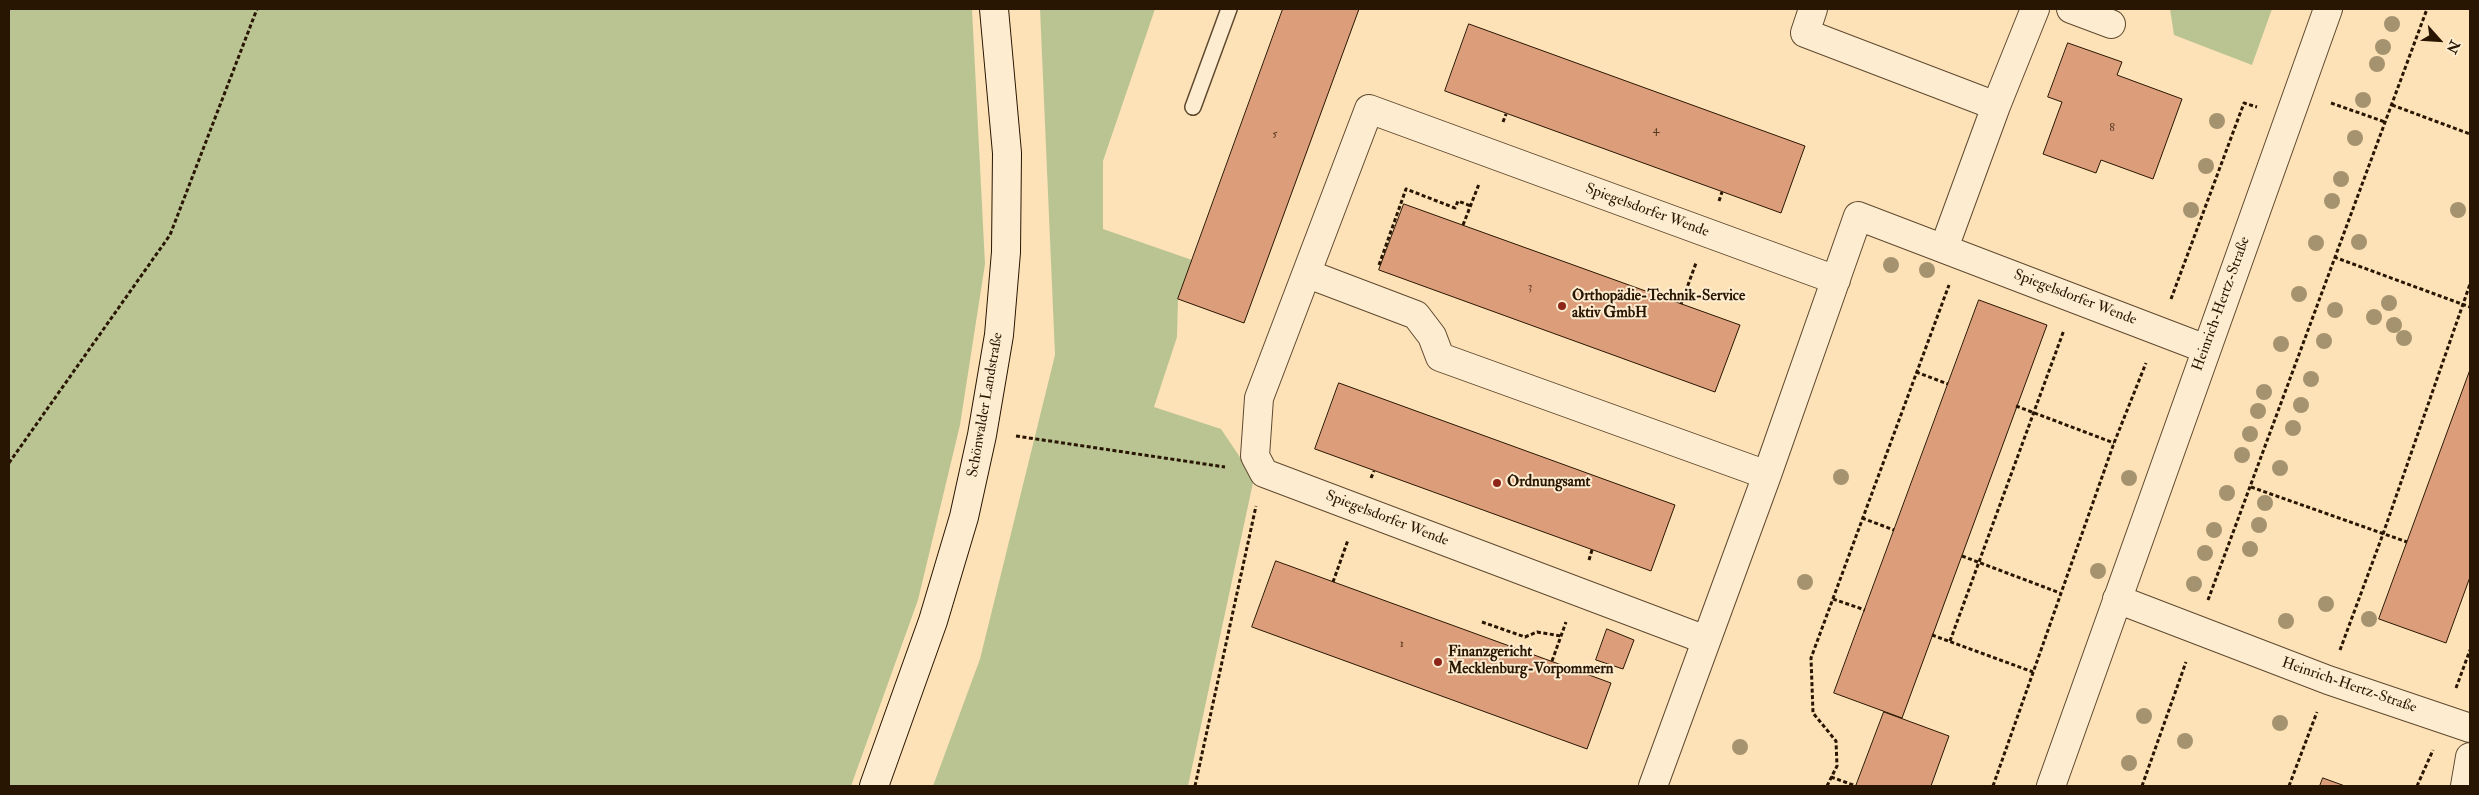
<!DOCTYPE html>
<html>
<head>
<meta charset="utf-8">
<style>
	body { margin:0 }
	#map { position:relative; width:2479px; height:795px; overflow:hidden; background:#fee2b7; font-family:"IM FELL Double Pica",serif }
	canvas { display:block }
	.frame { position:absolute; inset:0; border:10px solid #291602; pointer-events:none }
	.north { position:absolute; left:2414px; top:15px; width:50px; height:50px; -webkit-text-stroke:4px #feecd0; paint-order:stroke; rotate:116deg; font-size:14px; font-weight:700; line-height:20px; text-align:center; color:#291602 }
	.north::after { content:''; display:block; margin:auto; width:18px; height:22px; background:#291602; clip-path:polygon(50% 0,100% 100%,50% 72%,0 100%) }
</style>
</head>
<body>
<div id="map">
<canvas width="2479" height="795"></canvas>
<div class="frame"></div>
<div class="north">N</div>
</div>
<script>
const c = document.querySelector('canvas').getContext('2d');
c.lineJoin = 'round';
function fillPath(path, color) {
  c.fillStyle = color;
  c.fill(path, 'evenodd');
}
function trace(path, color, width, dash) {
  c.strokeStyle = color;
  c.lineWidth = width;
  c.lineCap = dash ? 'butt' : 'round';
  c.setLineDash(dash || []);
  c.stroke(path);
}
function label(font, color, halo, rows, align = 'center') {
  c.font = font + ' "IM FELL Double Pica",serif';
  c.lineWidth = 4;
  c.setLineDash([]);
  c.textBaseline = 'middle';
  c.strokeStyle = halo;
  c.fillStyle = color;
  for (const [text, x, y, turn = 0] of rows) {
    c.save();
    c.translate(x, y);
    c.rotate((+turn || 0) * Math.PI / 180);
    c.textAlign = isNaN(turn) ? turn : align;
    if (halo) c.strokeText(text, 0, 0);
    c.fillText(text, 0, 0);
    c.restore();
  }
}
fillPath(new Path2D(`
	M9 9H972L985 264 960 425 918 600 851 786H9Z
	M1040 9H1155L1103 161V229L1192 260 1178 299 1177 337 1154 407 1221 429 1254 478 1188 786H933L980 659 1055 355Z
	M2170 9H2272L2252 65 2174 35Z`), '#bac493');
const building = new Path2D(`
	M1283 9H1359L1244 323 1178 299Z
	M1469 24 1805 146 1781 213 1445 91Z
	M2068 43 2122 62 2117 75 2182 99 2153 179 2101 160 2096 173 2043 154 2062 102 2048 97Z
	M1404 204 1740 325 1715 392 1379 270Z
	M1979 300 2047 325 1902 718 1834 693Z
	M2470 370V577L2446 643 2379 619Z
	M1339 383 1675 505 1651 571 1315 449Z
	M1276 561 1611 683 1587 749 1252 627Z
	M1607 629 1634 640 1623 669 1596 660Z
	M1884 712 1949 736 1931 786H1856Z
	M2323 778 2345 786H2320Z`);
fillPath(building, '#db9d7a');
trace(building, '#291602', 1);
const service = new Path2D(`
	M1193 107 1229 9`);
const minor = new Path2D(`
	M1813 9 1805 33 1996 106 1944 248
	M2071 9 2111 24
	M1996 106 2035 9
	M1308 274 1416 315 1432 336 1440 357 1767 475
	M2117 599 2328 680 2470 728
	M1706 640 1264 473 1255 456 1259 398 1369 109 1836 280
	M1653 786 1767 475 1858 216 2206 349
	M2051 786 2328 9
	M2465 786 2470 757`);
const secondary = new Path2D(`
	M874 786 933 621 964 517 982 435 999 335 1006 252 1007 153 994 9`);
trace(service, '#5e492f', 18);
trace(minor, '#5e492f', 30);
trace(secondary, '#291602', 30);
trace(new Path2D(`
	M2331 103 2385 122
	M2392 105 2470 134
	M1503 122 1506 114
	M1719 201 1722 192
	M1463 225 1479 184
	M2334 257 2470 307
	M1379 265 1406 189 1455 208 1458 201 1471 206
	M2171 299 2244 103 2257 107
	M1681 304 1696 263
	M1916 372 1948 384
	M2016 406 2114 443
	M1016 436 1225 467
	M9 463 170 235 257 9
	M1371 478 1374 471
	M2251 487 2407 542
	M1862 518 1894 530
	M1962 556 2060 593
	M1589 560 1592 550
	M1333 582 1348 540
	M1833 599 1865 610
	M2208 600 2427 9
	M1482 622 1525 637 1537 632 1561 636
	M1932 635 2033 672
	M1950 641 2064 330
	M2340 650 2383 534 2470 284
	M1552 661 1566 622
	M2456 688 2470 650
	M1831 777 1856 786
	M1195 786 1256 506
	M1827 786 1837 766 1836 741 1813 713 1811 658 1949 285
	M1993 786 2114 443 2146 363
	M2142 786 2186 662
	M2289 786 2317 712
	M2417 786 2433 750`), '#291602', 3, [4, 2.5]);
trace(service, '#feecd0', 15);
trace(minor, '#feecd0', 28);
trace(secondary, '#feecd0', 28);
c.fillStyle = '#a59370';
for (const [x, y] of [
	[2392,24],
	[2383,47],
	[2377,64],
	[2363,100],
	[2217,121],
	[2355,138],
	[2206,166],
	[2341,179],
	[2332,201],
	[2191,210],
	[2458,210],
	[2359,242],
	[2316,243],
	[1891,265],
	[1927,270],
	[2299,294],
	[2389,303],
	[2335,310],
	[2374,317],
	[2394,325],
	[2404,338],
	[2324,341],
	[2281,344],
	[2311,379],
	[2264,392],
	[2301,405],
	[2258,411],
	[2293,428],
	[2250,434],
	[2242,455],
	[2280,468],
	[1841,477],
	[2129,478],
	[2227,493],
	[2265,503],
	[2259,525],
	[2214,530],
	[2250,549],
	[2205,553],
	[2098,571],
	[1805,582],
	[2194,584],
	[2326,604],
	[2369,619],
	[2286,621],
	[2144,716],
	[2280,723],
	[2185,741],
	[1740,747],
	[2129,763]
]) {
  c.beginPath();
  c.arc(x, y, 8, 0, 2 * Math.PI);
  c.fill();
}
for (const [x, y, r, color] of [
	[1562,306,5,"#8f2418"],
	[1497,483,5,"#8f2418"],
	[1438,662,5,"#8f2418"]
]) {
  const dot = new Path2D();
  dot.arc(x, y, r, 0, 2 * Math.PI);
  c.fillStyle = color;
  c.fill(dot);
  trace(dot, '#feecd0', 2);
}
label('12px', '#563820', null, [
	["8",2112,128],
	["4",1656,130],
	["5",1275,134],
	["3",1530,287],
	["1",1402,644]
]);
label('15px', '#291602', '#feecd0', [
	["Spiegelsdorfer Wende",1647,211,20],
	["Spiegelsdorfer Wende",2075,298,21],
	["Heinrich-Hertz-Straße",2222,304,-70],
	["Schönwalder Landstraße",986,405,-80],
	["Spiegelsdorfer Wende",1387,519,21],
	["Heinrich-Hertz-Straße",2349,686,19]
]);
label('bold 15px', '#291602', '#feecd0', [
	["Orthopädie-Technik-Service",1572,297],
	["aktiv GmbH",1572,314],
	["Ordnungsamt",1507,483],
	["Finanzgericht",1448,653],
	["Mecklenburg-Vorpommern",1448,670]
], 'left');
</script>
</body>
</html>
